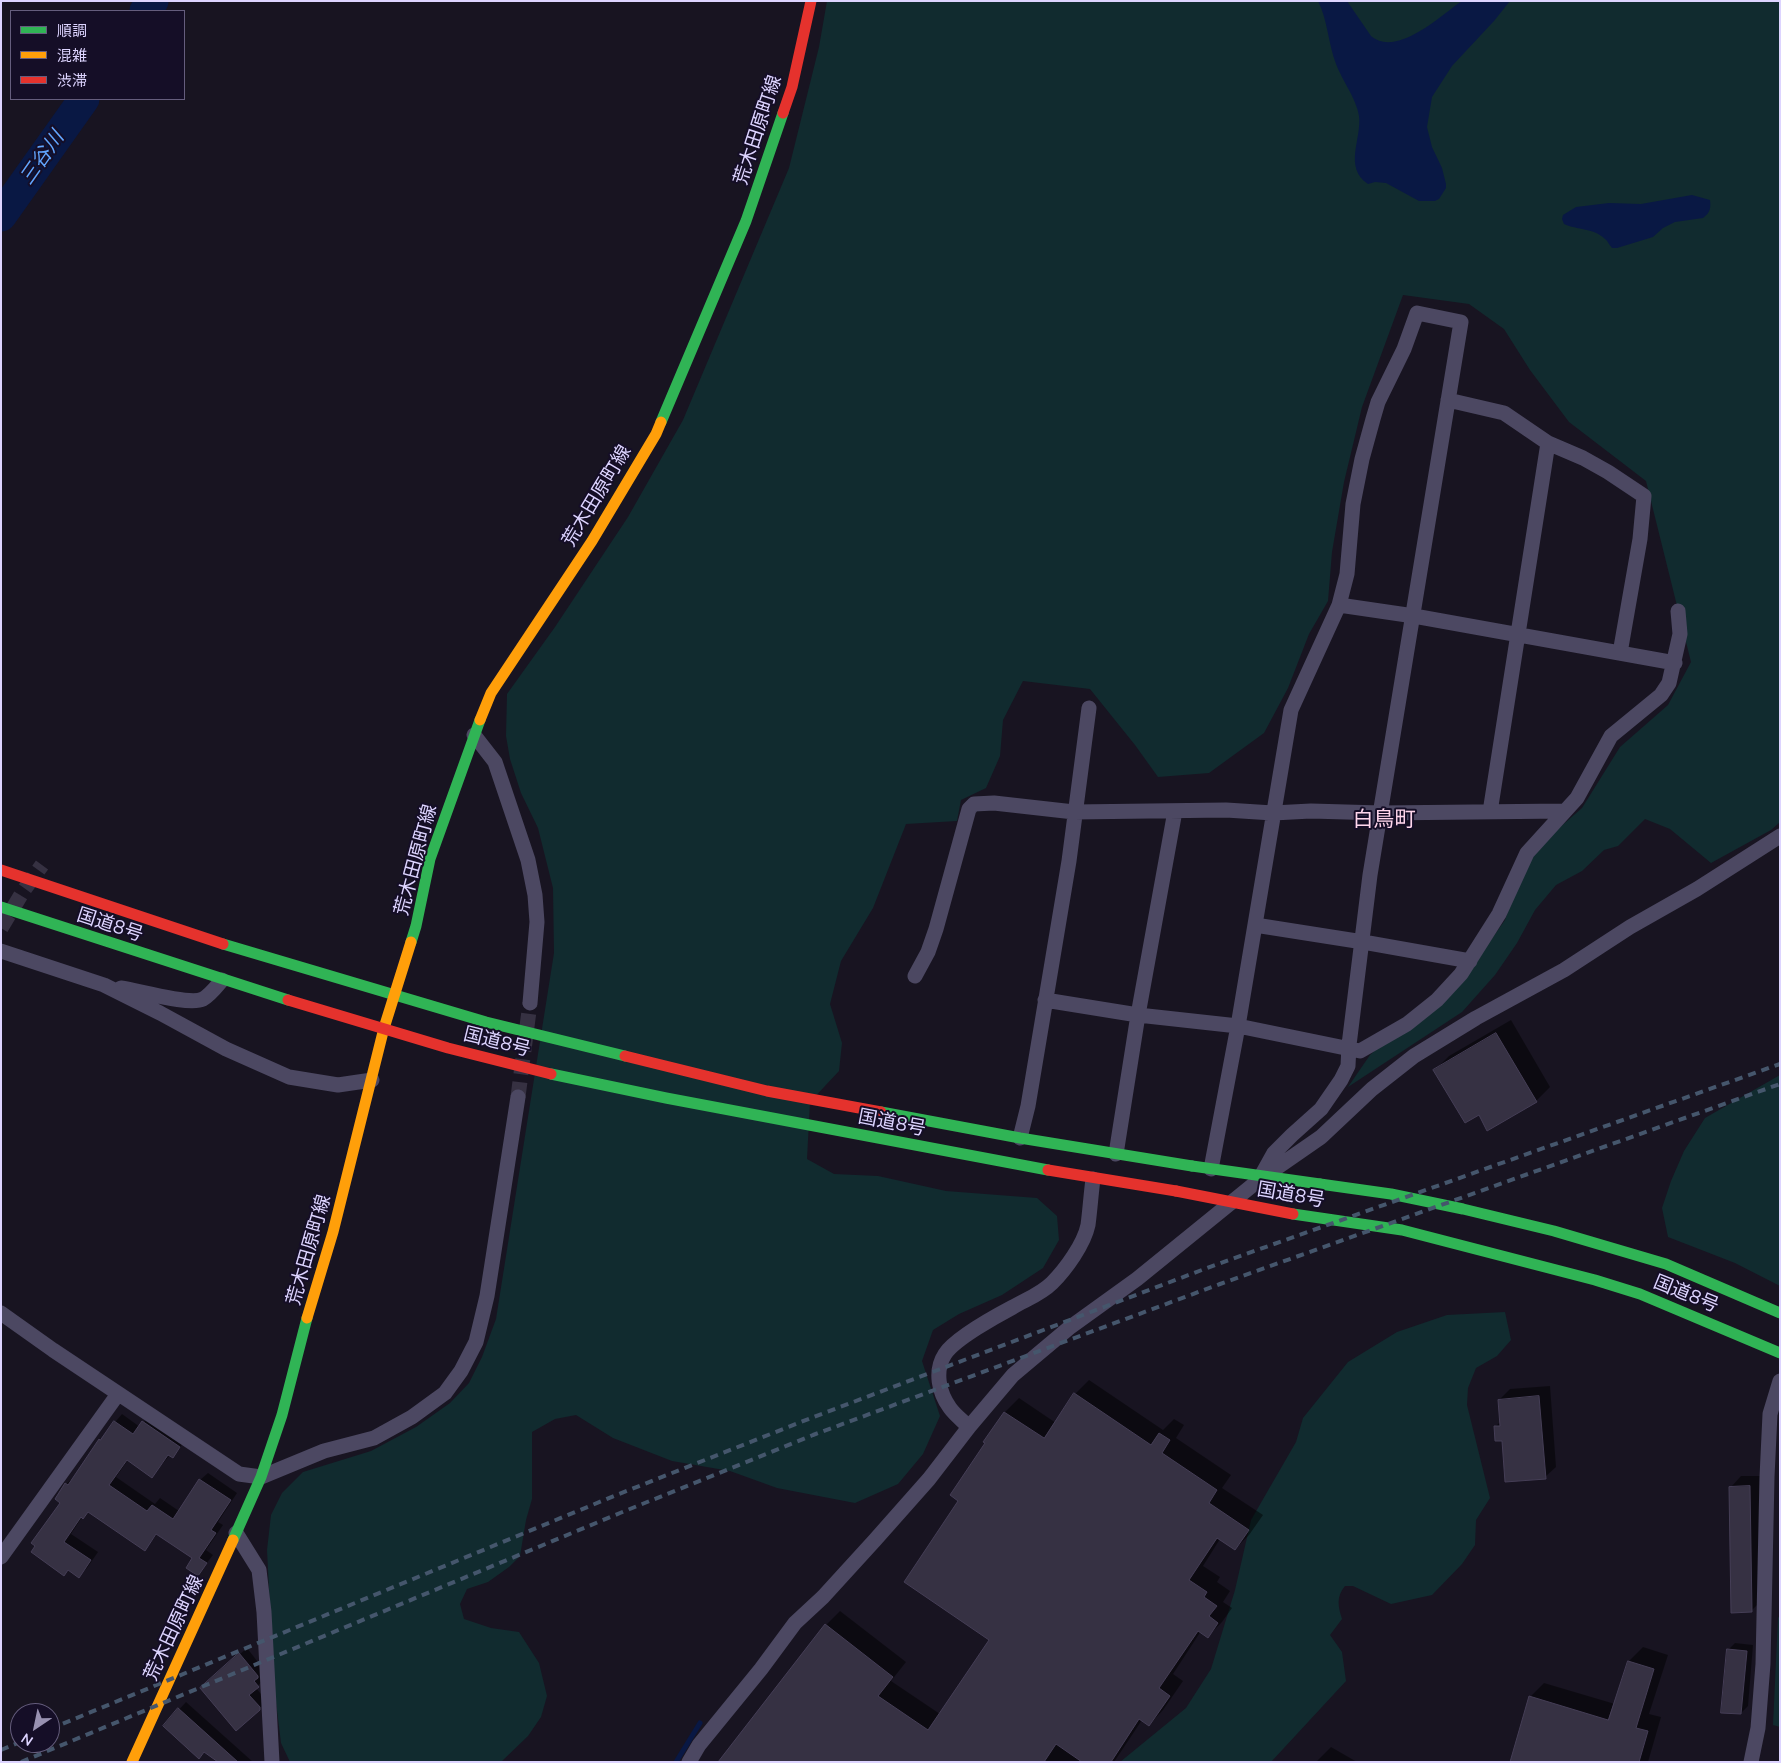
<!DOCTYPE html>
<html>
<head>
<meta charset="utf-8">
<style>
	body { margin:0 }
	#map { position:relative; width:1781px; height:1763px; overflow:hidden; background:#181421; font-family:Mulish,"Noto Sans JP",sans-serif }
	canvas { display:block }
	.frame { position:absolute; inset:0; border:2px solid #ddd4ff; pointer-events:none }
	.legend { position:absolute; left:10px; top:10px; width:175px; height:90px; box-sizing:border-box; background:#150e27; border:1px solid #655d7d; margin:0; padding:6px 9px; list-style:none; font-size:15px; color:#ddd4ff }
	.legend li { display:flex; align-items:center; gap:10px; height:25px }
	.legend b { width:25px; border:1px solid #655d7d }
	.north { position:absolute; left:10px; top:1703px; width:50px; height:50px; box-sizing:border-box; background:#150e27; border:1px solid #655d7d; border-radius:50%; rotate:214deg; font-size:14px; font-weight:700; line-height:20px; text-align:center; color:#ddd4ff }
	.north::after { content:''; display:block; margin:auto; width:18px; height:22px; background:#9891b1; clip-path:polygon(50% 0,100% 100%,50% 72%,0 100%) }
</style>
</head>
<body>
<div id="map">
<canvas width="1781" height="1763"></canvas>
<div class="frame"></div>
<ul class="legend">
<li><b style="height:6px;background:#30b455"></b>順調</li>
<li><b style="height:6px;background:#ff9f0a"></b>混雑</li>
<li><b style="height:6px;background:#e5322d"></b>渋滞</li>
</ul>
<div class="north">N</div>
</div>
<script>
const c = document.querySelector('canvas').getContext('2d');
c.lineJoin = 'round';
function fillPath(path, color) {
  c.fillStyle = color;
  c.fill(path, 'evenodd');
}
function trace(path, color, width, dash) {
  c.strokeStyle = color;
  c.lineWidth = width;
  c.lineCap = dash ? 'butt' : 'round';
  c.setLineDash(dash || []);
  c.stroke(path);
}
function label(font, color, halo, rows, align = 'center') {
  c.font = font + ' Mulish,"Noto Sans JP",sans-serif';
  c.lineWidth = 4;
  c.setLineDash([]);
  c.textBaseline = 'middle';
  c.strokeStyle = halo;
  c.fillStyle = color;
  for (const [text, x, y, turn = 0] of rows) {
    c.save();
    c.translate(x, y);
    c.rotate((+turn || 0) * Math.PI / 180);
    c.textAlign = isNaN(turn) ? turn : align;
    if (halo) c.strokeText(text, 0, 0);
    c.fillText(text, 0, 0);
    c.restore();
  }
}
fillPath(new Path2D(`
	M827 1H1780V822L1771 830 1711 863 1670 829 1645 819 1618 846 1604 850 1582 871 1556 885 1535 910 1517 943 1495 975 1462 1012 1348 1087 1370 1055 1488 944 1505 920 1515 889 1532 858 1551 835 1582 808 1620 747 1668 705 1691 662 1646 481 1569 422 1530 370 1504 329 1469 304 1403 295 1362 407 1344 482 1332 552 1328 601 1309 634 1288 688 1264 733 1209 773 1158 777 1135 745 1090 689 1023 681 1003 720 1000 756 986 788 961 800 957 821 906 824 873 908 841 961 830 1004 842 1043 839 1071 810 1102 807 1159 834 1174 878 1176 946 1191 1037 1198 1057 1216 1059 1240 1043 1268 1002 1295 959 1314 933 1330 922 1361 940 1416 923 1454 898 1484 855 1503 777 1488 730 1471 672 1461 613 1438 576 1415 555 1419 532 1432V1499L526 1520 520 1556 509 1567 488 1582 467 1589 460 1604 464 1619 491 1628 519 1632 539 1663 547 1696 541 1717 528 1736 501 1762H290L281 1743 274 1686 267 1550 271 1515 282 1493 303 1472 371 1451 416 1427 450 1403 469 1383 482 1357 496 1319 554 953 553 888 538 828 521 793 510 759 506 736 507 694 555 627 628 517 683 420 789 168 819 47Z
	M1780 1075V1286L1735 1263 1668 1237 1662 1208 1671 1181 1684 1151 1705 1118Z
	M1505 1312 1511 1340 1497 1356 1476 1368 1468 1388 1467 1405 1490 1498 1476 1520 1475 1545 1462 1564 1432 1595 1391 1604 1353 1586H1345C1336 1597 1338 1606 1342 1619L1330 1635 1342 1652 1346 1681 1271 1762H1120L1186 1708 1211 1669 1235 1590 1251 1520 1296 1442 1303 1418 1348 1362 1397 1332 1447 1315Z
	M1780 1615V1727L1773 1725 1778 1618Z`), '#112b2f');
fillPath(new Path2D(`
	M1318 1H1347L1371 36C1393 55 1430 25 1447 12 1452 9 1458 2 1464 1 1477 0 1496 1 1510 1L1494 21 1452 66 1432 97 1427 127 1432 147 1442 168 1446 184V188L1439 199 1435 201H1419L1386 183 1375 182 1368 184C1343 167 1362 139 1359 116 1357 100 1342 80 1336 64 1328 43 1328 21 1318 1Z
	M1692 195 1710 200C1711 208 1710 213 1703 218L1675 222 1663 228 1653 237 1617 248H1612C1609 245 1608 241 1605 239 1594 228 1577 230 1564 224L1562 219 1563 215 1576 207 1609 203 1641 204Z`), '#091844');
fillPath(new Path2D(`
	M1511 1020 1550 1087 1536 1101 1479 1114 1435 1070 1449 1056Z
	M1089 1380 1163 1430 1174 1419 1184 1425 1176 1438 1231 1475 1222 1488 1263 1515 1249 1535 1235 1549 1220 1539 1203 1566 1220 1577 1217 1582 1230 1591 1223 1602 1232 1608 1222 1622 1208 1636 1201 1631 1173 1674 1183 1681 1163 1710 1149 1725 1142 1720 1114 1762H720L826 1625 840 1611 906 1662 891 1681 940 1714 991 1639 960 1500 987 1443 985 1441 1005 1412 1019 1398 1056 1423 1075 1394Z
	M1550 1386 1556 1467 1545 1477 1503 1440 1496 1426 1501 1421 1499 1400 1510 1389Z
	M122 1414 140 1427 151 1414 187 1439 172 1456 170 1455 152 1476 128 1460 116 1477 155 1504 160 1498 179 1511 200 1480 208 1473 237 1493 218 1522 223 1525 206 1550 213 1555 198 1574 194 1558 158 1533 145 1549 89 1511 82 1517 71 1534 98 1552 87 1568 79 1576 69 1569 64 1574 62 1502 66 1484 74 1477 100 1440Z
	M1741 1476H1760L1762 1600 1751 1611 1731 1487Z
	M1735 1643 1753 1645 1748 1706 1741 1713 1728 1650Z
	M1643 1647 1668 1655 1649 1714 1661 1717 1648 1762H1511L1530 1697 1544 1683 1615 1704 1629 1661Z
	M247 1648 264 1670V1679L256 1688 266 1700V1702L259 1709 208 1682Z
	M186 1702 253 1762H221L164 1726Z
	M1331 1747 1357 1762H1316Z`), '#0007');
trace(new Path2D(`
	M676 1762 700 1723`), '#091844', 5);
trace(new Path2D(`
	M145 11 153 1
	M1 216 84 99`), '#091844', 31);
const building = new Path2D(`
	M1496 1033 1537 1102 1487 1131 1479 1115 1465 1123 1433 1070Z
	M1074 1393 1151 1445 1159 1433 1170 1440 1162 1453 1217 1490 1209 1503 1249 1530 1235 1550 1217 1538 1189 1580 1207 1592 1204 1597 1217 1606 1209 1616 1218 1623 1208 1638 1198 1631 1159 1688 1170 1696 1149 1726 1139 1719 1111 1762H1082L1056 1744 1044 1762H718L825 1624 893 1677 878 1696 928 1730 989 1640 904 1582 958 1501 950 1495 985 1443 983 1442 1004 1412 1044 1438Z
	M1539 1396 1546 1479 1505 1482 1502 1441H1495L1494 1426H1500L1498 1400Z
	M114 1421 133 1434 142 1421 180 1447 173 1458 168 1455 152 1478 127 1460 109 1485 147 1511 152 1505 173 1519 199 1479 231 1500 211 1530 216 1533 199 1558 207 1563 198 1576 186 1568 192 1558 156 1534 145 1551 88 1512 83 1519 81 1517 64 1542 91 1560 79 1578 68 1570 64 1576 31 1552 35 1546 31 1543 60 1503 55 1499 65 1483 68 1485 99 1439 100 1440Z
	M1750 1486 1752 1612 1731 1613 1729 1487Z
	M1727 1649 1747 1651 1741 1714 1721 1713Z
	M239 1653 258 1676V1678L254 1681 259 1687 249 1695 260 1707V1710L236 1731 200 1688Z
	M1628 1661 1654 1669 1636 1728 1648 1731 1639 1762H1510L1529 1696 1608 1720Z
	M178 1708 238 1762H218L204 1752 199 1759 163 1726Z`);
fillPath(building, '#363143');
trace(building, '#453e56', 1);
trace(new Path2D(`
	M1 928 24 890 42 865
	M518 1097 530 1003`), '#363142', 15, [15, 8]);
trace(new Path2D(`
	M1448 400 1504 413 1548 443 1583 458 1608 472 1644 496 1640 539 1620 653
	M1339 605 1414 616 1675 663
	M474 735 495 762 528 860 535 895 537 922 530 1003
	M1490 812 1548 443
	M1255 925 1363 942 1470 961
	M1 951 104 985 160 1013 226 1049 289 1077 338 1085 372 1080
	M915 976 928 952 936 929 969 809 974 804 994 803 1074 812 1226 810 1273 813 1311 811 1381 813 1564 811
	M121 988C138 990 189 1006 203 999 211 994 216 987 222 980
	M1045 1000 1138 1015 1238 1026 1360 1051 1407 1024 1437 1000 1461 974 1499 914 1527 853 1577 798 1611 736 1661 695 1669 683 1680 634 1678 611
	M1020 1138 1028 1106 1069 861 1089 708
	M1116 1154 1138 1015 1175 811
	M1211 1169 1238 1026 1291 710 1339 605 1347 574 1353 504 1362 459 1373 419 1378 402 1404 349 1417 313 1461 322 1370 875 1349 1045 1348 1066 1341 1080 1321 1109 1292 1135 1274 1153 1259 1180
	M1 1313 53 1350 239 1474 261 1477 324 1451 374 1438 412 1417 445 1393 461 1371 476 1342 487 1296 518 1097
	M969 1427C963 1421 955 1415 950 1408 939 1393 934 1371 945 1354 955 1339 996 1316 1013 1307 1027 1299 1041 1294 1052 1283 1066 1269 1084 1244 1088 1225 1090 1210 1091 1194 1093 1179
	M236 1533 259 1570 264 1612 272 1762
	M1 1557 118 1394
	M689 1762 699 1745 761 1669 795 1623 823 1597 875 1540 929 1479 969 1427 1013 1375 1069 1328 1137 1279 1259 1180 1321 1137 1372 1089 1414 1056 1476 1018 1564 970 1630 927 1697 889 1780 836
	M1751 1762 1758 1728 1763 1664 1767 1477 1770 1414 1780 1381`), '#4c4862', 15);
trace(new Path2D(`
	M661 422 746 221 783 113
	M1 907 288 1000
	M411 942 416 926 430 859 480 720
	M223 944 486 1022 625 1056
	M551 1074 666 1098 1048 1170
	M881 1112 1020 1138 1192 1166
	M1320 1184 1391 1194 1463 1209 1554 1231 1666 1264 1780 1313
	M1293 1214 1402 1230 1595 1280 1640 1294 1780 1353
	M233 1540 261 1477 282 1415 307 1318`), '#30b455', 11);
trace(new Path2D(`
	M480 720 491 693 592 541 656 434 661 422
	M307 1318 333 1232 384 1028 411 942
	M132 1762 233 1540`), '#ff9f0a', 11);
trace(new Path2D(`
	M783 113 792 87 811 1
	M1 870 223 944
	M288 1000 448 1048 551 1074
	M625 1056 767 1091 881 1112
	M1048 1170 1176 1191`), '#e5322d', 11);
trace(new Path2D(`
	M50 1729 614 1496 811 1418 1215 1265 1780 1064
	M1 1750 20 1742
	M21 1762 620 1513 813 1435 1220 1284 1780 1084`), '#45566c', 4, [8, 6]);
trace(new Path2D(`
	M1192 1166 1320 1184`), '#30b455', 11);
trace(new Path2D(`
	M1176 1191 1293 1214`), '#e5322d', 11);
label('19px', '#ddd4ff', '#150e27', [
	["荒木田原町線",758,130,-72],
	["荒木田原町線",597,496,-59],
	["荒木田原町線",416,860,-75],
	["国道8号",110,925,18],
	["国道8号",497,1042,14],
	["国道8号",892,1123,11],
	["国道8号",1291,1195,10],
	["荒木田原町線",309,1250,-74],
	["国道8号",1686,1294,22],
	["荒木田原町線",174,1628,-65]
]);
label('italic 20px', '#62a6ff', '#150e27', [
	["三谷川",42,158,-55]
]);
label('21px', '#ffd6ec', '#150e27', [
	["白鳥町",1384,820]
]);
</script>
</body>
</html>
